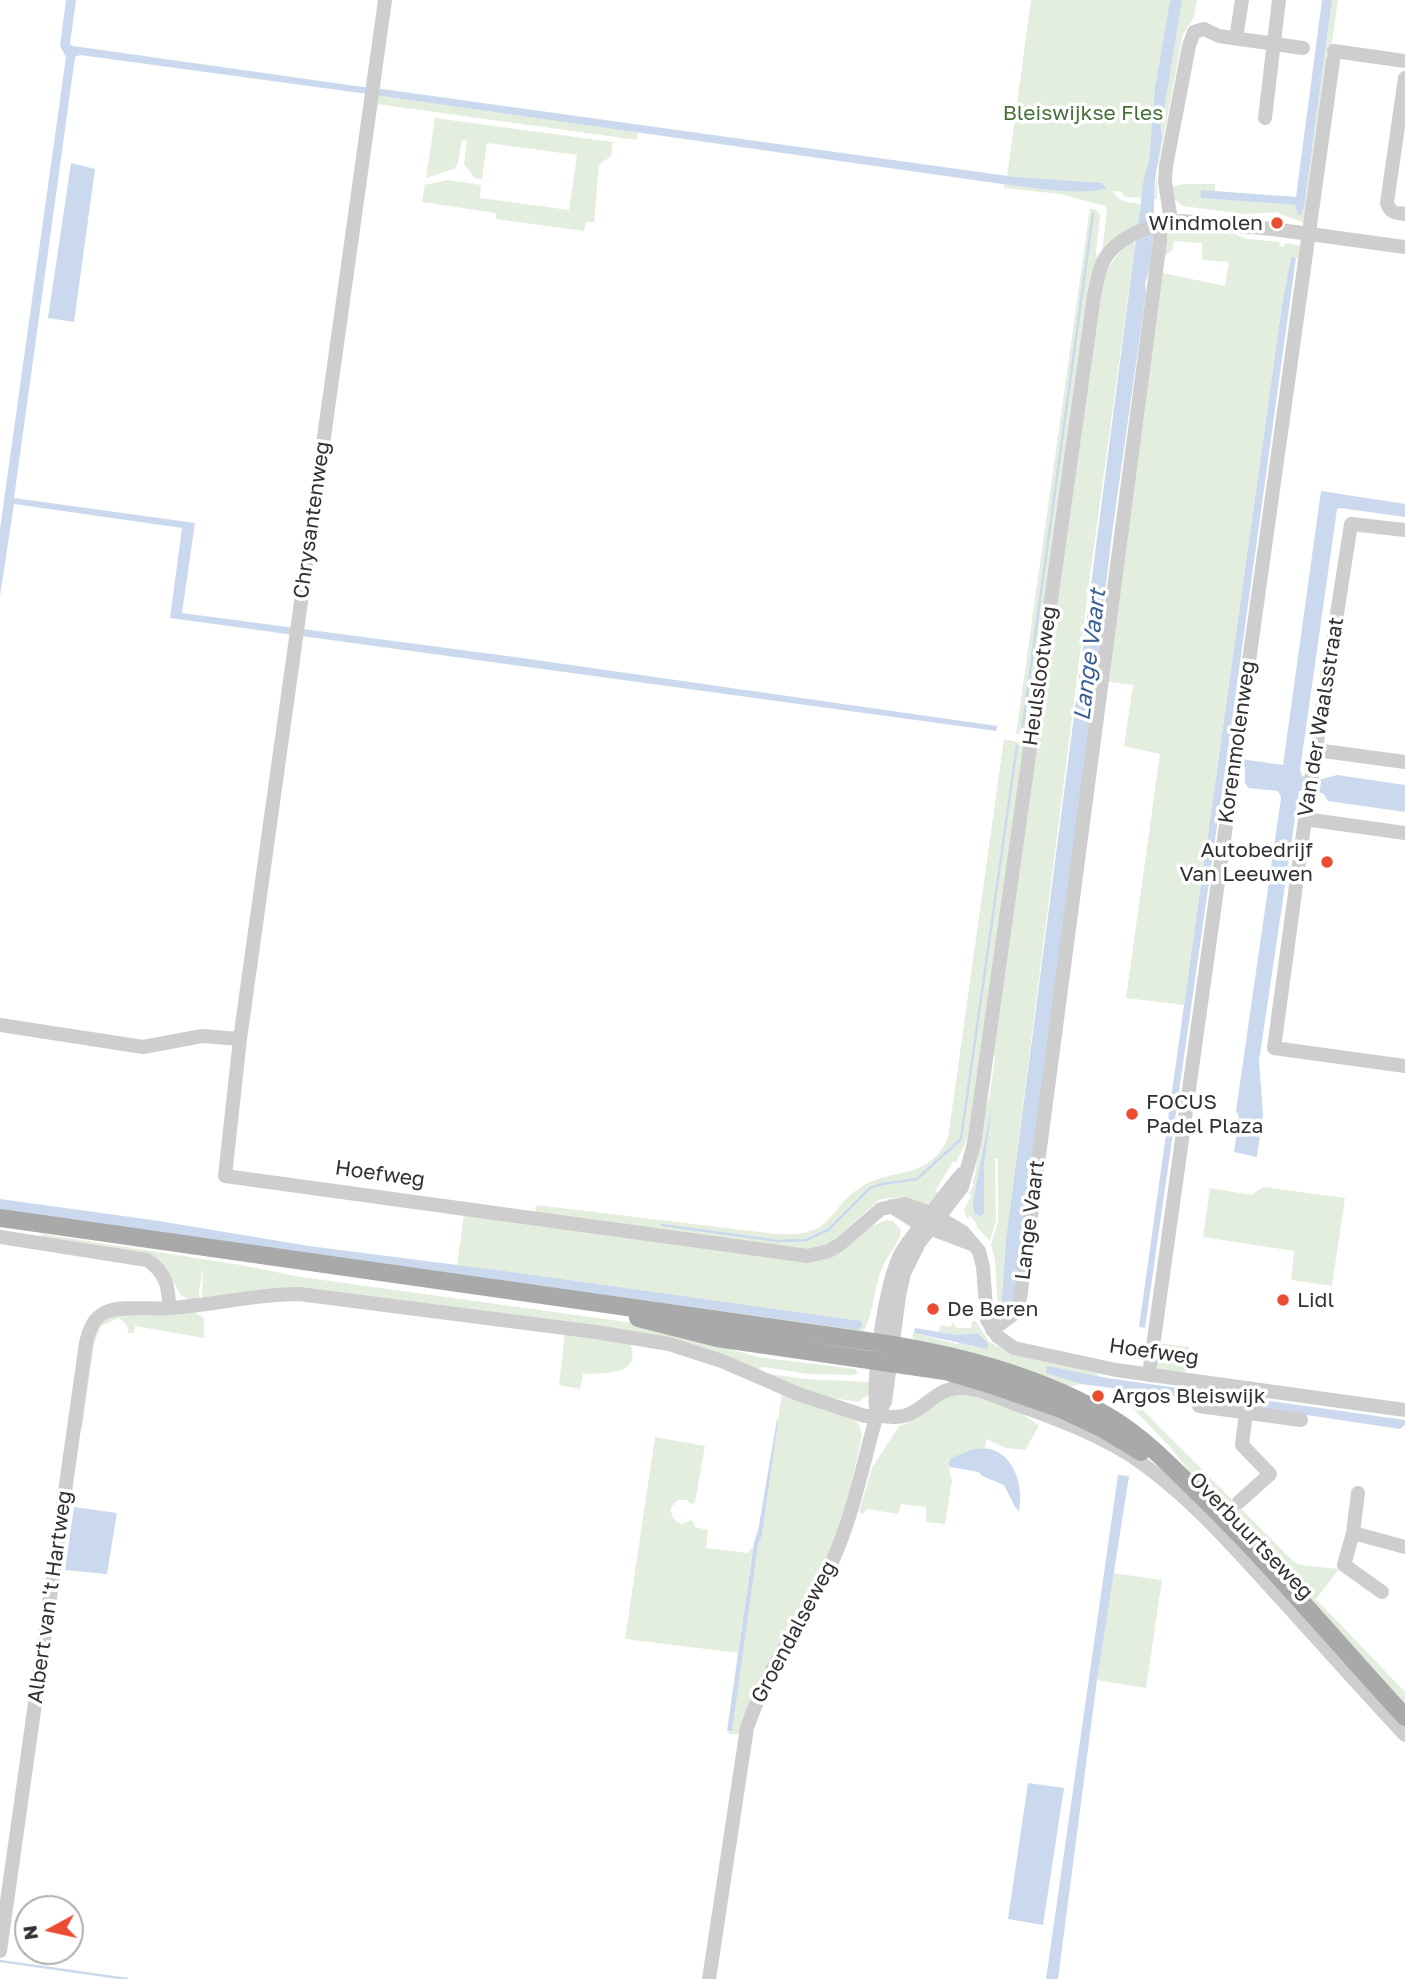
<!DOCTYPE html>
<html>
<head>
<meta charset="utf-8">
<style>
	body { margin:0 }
	#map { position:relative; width:1405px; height:1979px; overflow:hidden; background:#fff; font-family:"Golos Text",sans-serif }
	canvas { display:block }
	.north { position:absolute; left:14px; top:1895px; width:70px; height:70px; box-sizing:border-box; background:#fff; border:2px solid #adadad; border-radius:50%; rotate:262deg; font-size:19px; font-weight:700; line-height:28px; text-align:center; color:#313131 }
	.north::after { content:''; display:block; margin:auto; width:24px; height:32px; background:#ec4c2f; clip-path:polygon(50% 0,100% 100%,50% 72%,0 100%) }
</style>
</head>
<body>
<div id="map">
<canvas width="1405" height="1979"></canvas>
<div class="north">N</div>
</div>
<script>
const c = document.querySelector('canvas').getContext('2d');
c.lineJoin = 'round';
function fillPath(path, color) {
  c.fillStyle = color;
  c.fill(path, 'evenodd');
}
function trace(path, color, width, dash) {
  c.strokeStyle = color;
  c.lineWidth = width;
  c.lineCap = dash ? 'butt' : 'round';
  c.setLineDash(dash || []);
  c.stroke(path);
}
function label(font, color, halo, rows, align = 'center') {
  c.font = font + ' "Golos Text",sans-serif';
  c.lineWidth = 7;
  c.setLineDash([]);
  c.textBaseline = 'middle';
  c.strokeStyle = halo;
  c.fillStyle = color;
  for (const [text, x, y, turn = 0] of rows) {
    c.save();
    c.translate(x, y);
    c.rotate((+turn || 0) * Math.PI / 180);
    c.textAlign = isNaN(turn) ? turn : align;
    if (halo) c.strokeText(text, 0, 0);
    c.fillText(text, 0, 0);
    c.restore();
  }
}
fillPath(new Path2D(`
	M1031 0H1170L1155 87 1149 161 1142 198 1125 197 1121 192 1113 191C1118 203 1129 202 1140 204L1138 226 1102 252 1107 210 1105 206 1060 194 1004 188 1003 183 1063 190H1102L1008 181 1009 176H1007Z
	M1182 0H1197L1194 17 1183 34 1157 172V199H1154L1165 99Z
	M1332 0H1338L1306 223 1279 214V212L1244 214 1182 206 1176 200H1172L1170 187 1185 184H1215V191H1201L1200 198 1295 205 1298 215H1301L1304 206Z
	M374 95 638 132 637 140 377 104Z
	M435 118 613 142 611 156 599 165 594 222H586L584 231 496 219V213L422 202 425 185 448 180 481 185 480 198 569 210 577 155 487 143 482 179 475 178 464 164 467 141 462 140 458 163 454 169 426 178Z
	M1090 208 1098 211 1100 216 1096 251 1098 263 1028 732 1016 734Z
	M1186 230 1234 234 1247 239 1280 242 1279 246 1284 247 1285 243 1303 246 1301 258H1291L1282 305 1184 1005 1126 998 1160 754 1124 746 1133 685 1103 681 1158 272 1225 286 1229 262 1202 260V243L1174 241 1172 251 1160 259 1164 233Z
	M1133 240 1135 245 1090 576 1006 1239 1001 1312 998 1310 995 1260 991 1245 998 1221V1159H995L996 1221 990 1241 976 1226 977 1224 970 1216 967 1219 964 1210 971 1196 969 1194 974 1184 972 1183 975 1175 985 1103 989 1100 995 1057 992 1053 1096 311C1105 275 1104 265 1133 240Z
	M1004 739 1026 744 971 1133 956 1162H953L935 1191 940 1194 937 1200 928 1206C913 1202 895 1195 879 1200L831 1243 814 1250 535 1216 536 1205 776 1234C838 1238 825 1207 866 1184 896 1168 928 1180 948 1138Z
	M1263 1187 1345 1198 1332 1286 1291 1280 1294 1251 1203 1237 1210 1188 1251 1195Z
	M0 1211 860 1321 457 1265 464 1215 807 1260 867 1228 887 1220 893 1221 901 1230C900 1242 889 1253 884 1264 873 1287 875 1311 863 1333Z
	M42 1234 241 1265 301 1277 641 1324 758 1357 855 1369 858 1373 854 1375 808 1374 764 1367 755 1371 721 1355 400 1300 202 1298 203 1267 199 1292 200 1299 188 1300 181 1295 163 1265 41 1239Z
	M193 1311 204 1318V1338L135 1326 134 1333H128L127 1325 119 1318 101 1326 94 1344 82 1430 79 1425 92 1337 99 1324 112 1316Z
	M972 1321H976L989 1342 1007 1351 1099 1374 1098 1376 1078 1373H1046L1081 1384 1067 1387 916 1340 912 1336 914 1333 957 1344 977 1333 957 1335 939 1332 940 1325 951 1327 952 1322 956 1328H971Z
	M565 1333 630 1344C643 1376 603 1373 583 1374L580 1389 559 1385Z
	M1157 1343 1189 1347 1185 1373 1158 1370Z
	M763 1373 805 1379 870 1382V1394L858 1402 820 1396Z
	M782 1392 854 1419 860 1427 862 1436 847 1502 832 1550 740 1734H728L729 1731H731L758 1545 762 1535Z
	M959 1394C988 1399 1016 1407 1039 1426L1025 1450 1006 1448 986 1439 985 1449H973L951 1458 948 1464 952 1481 945 1524 926 1522V1507L901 1504 898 1514 867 1509 863 1514 859 1512 872 1468 899 1426 908 1423 945 1397Z
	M1135 1397 1139 1406 1293 1561 1300 1565 1339 1569 1316 1599 1405 1692V1706L1230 1512 1194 1477 1170 1447 1130 1405Z
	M655 1437 705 1446 695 1502 692 1504 686 1500H678L671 1507C671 1517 673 1520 682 1524L692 1520 695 1527 708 1530 706 1548 748 1553 753 1546 738 1653 625 1639Z
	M1113 1573 1162 1580 1146 1688 1097 1680Z`), '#e4eedf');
fillPath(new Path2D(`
	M66 0H76L70 44 73 46 370 88 368 94 80 55 75 57 14 498 195 523 182 613 522 658 997 726 996 731 170 618 182 528 14 504 0 596V529L66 57 60 46Z
	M1170 0H1182L1161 129 1162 136 1155 180 1152 259 1145 284 1146 293 1111 541 1087 754 1013 1303 1003 1314 1001 1312 1006 1239 1144 177 1149 161 1155 87Z
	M1322 0H1332L1304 207 1301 215H1298L1295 205 1200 198 1201 190 1296 197Z
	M375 88 1015 177 1102 183 1107 188C1084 197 1021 186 995 183L374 95Z
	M71 163 95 169 74 322 48 318Z
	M1291 257 1296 258 1295 265 1227 757 1283 765 1321 491 1405 504V517L1340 508 1337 509 1300 770 1302 776 1322 779 1337 775 1405 785V812L1328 801 1323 793 1299 791 1259 1061 1263 1114 1257 1157 1234 1152 1239 1116 1236 1111 1281 798 1278 791 1248 788 1245 782V767L1226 764 1145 1328 1139 1327 1282 305Z
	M993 1100 984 1163V1212L981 1217 974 1213 973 1201Z
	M0 1199 159 1221 309 1246 504 1271 861 1321 863 1325 858 1330 0 1211Z
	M915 1328 957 1335 977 1333 988 1343V1349L914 1333Z
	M1047 1366 1107 1378 1405 1420V1425L1400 1429 1240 1405 1081 1384 1046 1373Z
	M777 1419 778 1422 762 1535 758 1545 732 1731H727L754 1542 758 1531Z
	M973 1449C978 1449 985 1448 990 1449 1015 1455 1024 1488 1019 1511L1015 1507 1004 1485 982 1476 979 1472 950 1467 948 1464 951 1458Z
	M1118 1475 1129 1476 1097 1680 1058 1979H1046Z
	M74 1507 117 1513 107 1574 65 1570Z
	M1028 1783 1064 1788 1043 1925 1008 1919Z`), '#cbd9ee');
trace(new Path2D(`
	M1022 731 1093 214
	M662 1225 779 1241 806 1240 828 1230 870 1188 882 1184 917 1179 961 1139 1017 746
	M0 1961 127 1979`), '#cbd9ee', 2.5);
trace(new Path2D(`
	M1236 38 1242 0
	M1334 51 1405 61
	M1405 78 1387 203C1390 213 1396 213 1405 214
	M1265 118 1279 0
	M1171 221 1165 182 1166 166 1189 46 1194 32 1204 29 1219 36 1303 48
	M1405 530 1351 524 1305 819 1274 1048 1405 1066
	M1316 750 1405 762
	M1305 819 1405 833
	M0 1025 143 1047 202 1036 240 1039 225 1176 808 1256 829 1251 839 1245 881 1209 905 1204 931 1213 963 1232 979 1251 983 1267 987 1320 997 1336 1014 1348 1116 1370 1405 1410
	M240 1039 385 0
	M891 1206 921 1225 974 1245
	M0 1237 147 1260C166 1272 169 1287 169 1308
	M992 1330 1015 1313 1020 1299 1160 241V224
	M1149 1375 1333 61
	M1199 1406 1301 1420
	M877 1414C871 1381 885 1286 900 1255 907 1241 919 1229 929 1216 940 1202 950 1187 962 1174
	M1358 1493 1353 1533 1344 1565 1382 1592
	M1239 1502 1270 1474 1242 1445 1249 1388
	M1353 1533 1405 1547
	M0 1951 86 1343C89 1330 93 1318 106 1312 122 1305 152 1310 170 1308 214 1305 255 1294 299 1294L596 1332 669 1344 722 1361 798 1394 865 1416C879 1414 895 1420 907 1415 926 1408 936 1389 958 1388 981 1387 1007 1402 1029 1409 1064 1422 1098 1435 1130 1455 1181 1489 1221 1533 1262 1578 1310 1630 1356 1683 1405 1735
	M709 1979 747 1728C767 1668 805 1618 832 1562 853 1516 863 1463 877 1414L885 1402 899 1296 904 1273 919 1243 962 1187 974 1144 1094 296C1097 283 1099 265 1108 254 1124 233 1159 222 1183 221L1273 229 1405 247`), '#cecece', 14);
trace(new Path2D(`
	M0 1218 880 1343C959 1355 1042 1377 1111 1418 1142 1437 1166 1461 1192 1487 1267 1559 1334 1640 1405 1717
	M638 1318 717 1338 945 1371 998 1387 1061 1409 1105 1430 1141 1452`), '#a9a9a9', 18);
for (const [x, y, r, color] of [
	[1277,223,7,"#ec4c2f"],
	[1327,862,7,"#ec4c2f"],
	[1132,1114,7,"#ec4c2f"],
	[1283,1300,7,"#ec4c2f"],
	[933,1309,7,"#ec4c2f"],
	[1098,1396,7,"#ec4c2f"]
]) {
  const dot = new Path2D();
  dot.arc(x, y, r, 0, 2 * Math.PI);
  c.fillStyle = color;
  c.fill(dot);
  trace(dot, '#fff', 2.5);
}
label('21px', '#48703c', '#fff', [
	["Bleiswijkse Fles",1083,113]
]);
label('21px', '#313131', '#fff', [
	["Windmolen",1263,223,"right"],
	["Autobedrijf",1313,850,"right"],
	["Van Leeuwen",1313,874,"right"],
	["FOCUS",1146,1102],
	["Padel Plaza",1146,1126],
	["Lidl",1297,1300],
	["De Beren",947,1309],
	["Argos Bleiswijk",1112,1396]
], 'left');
label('21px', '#313131', '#fff', [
	["Chrysantenweg",312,520,-82],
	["Heulslootweg",1040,676,-82],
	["Van der Waalsstraat",1321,717,-81],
	["Korenmolenweg",1237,742,-82],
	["Hoefweg",380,1174,8],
	["Lange Vaart",1030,1220,-83],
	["Hoefweg",1154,1352,8],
	["Overbuurtseweg",1251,1536,46],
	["Albert van 't Hartweg",50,1597,-82],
	["Groendalseweg",794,1632,-62]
]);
label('italic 23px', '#3b5f98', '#fff', [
	["Lange Vaart",1090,655,-83]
]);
</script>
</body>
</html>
